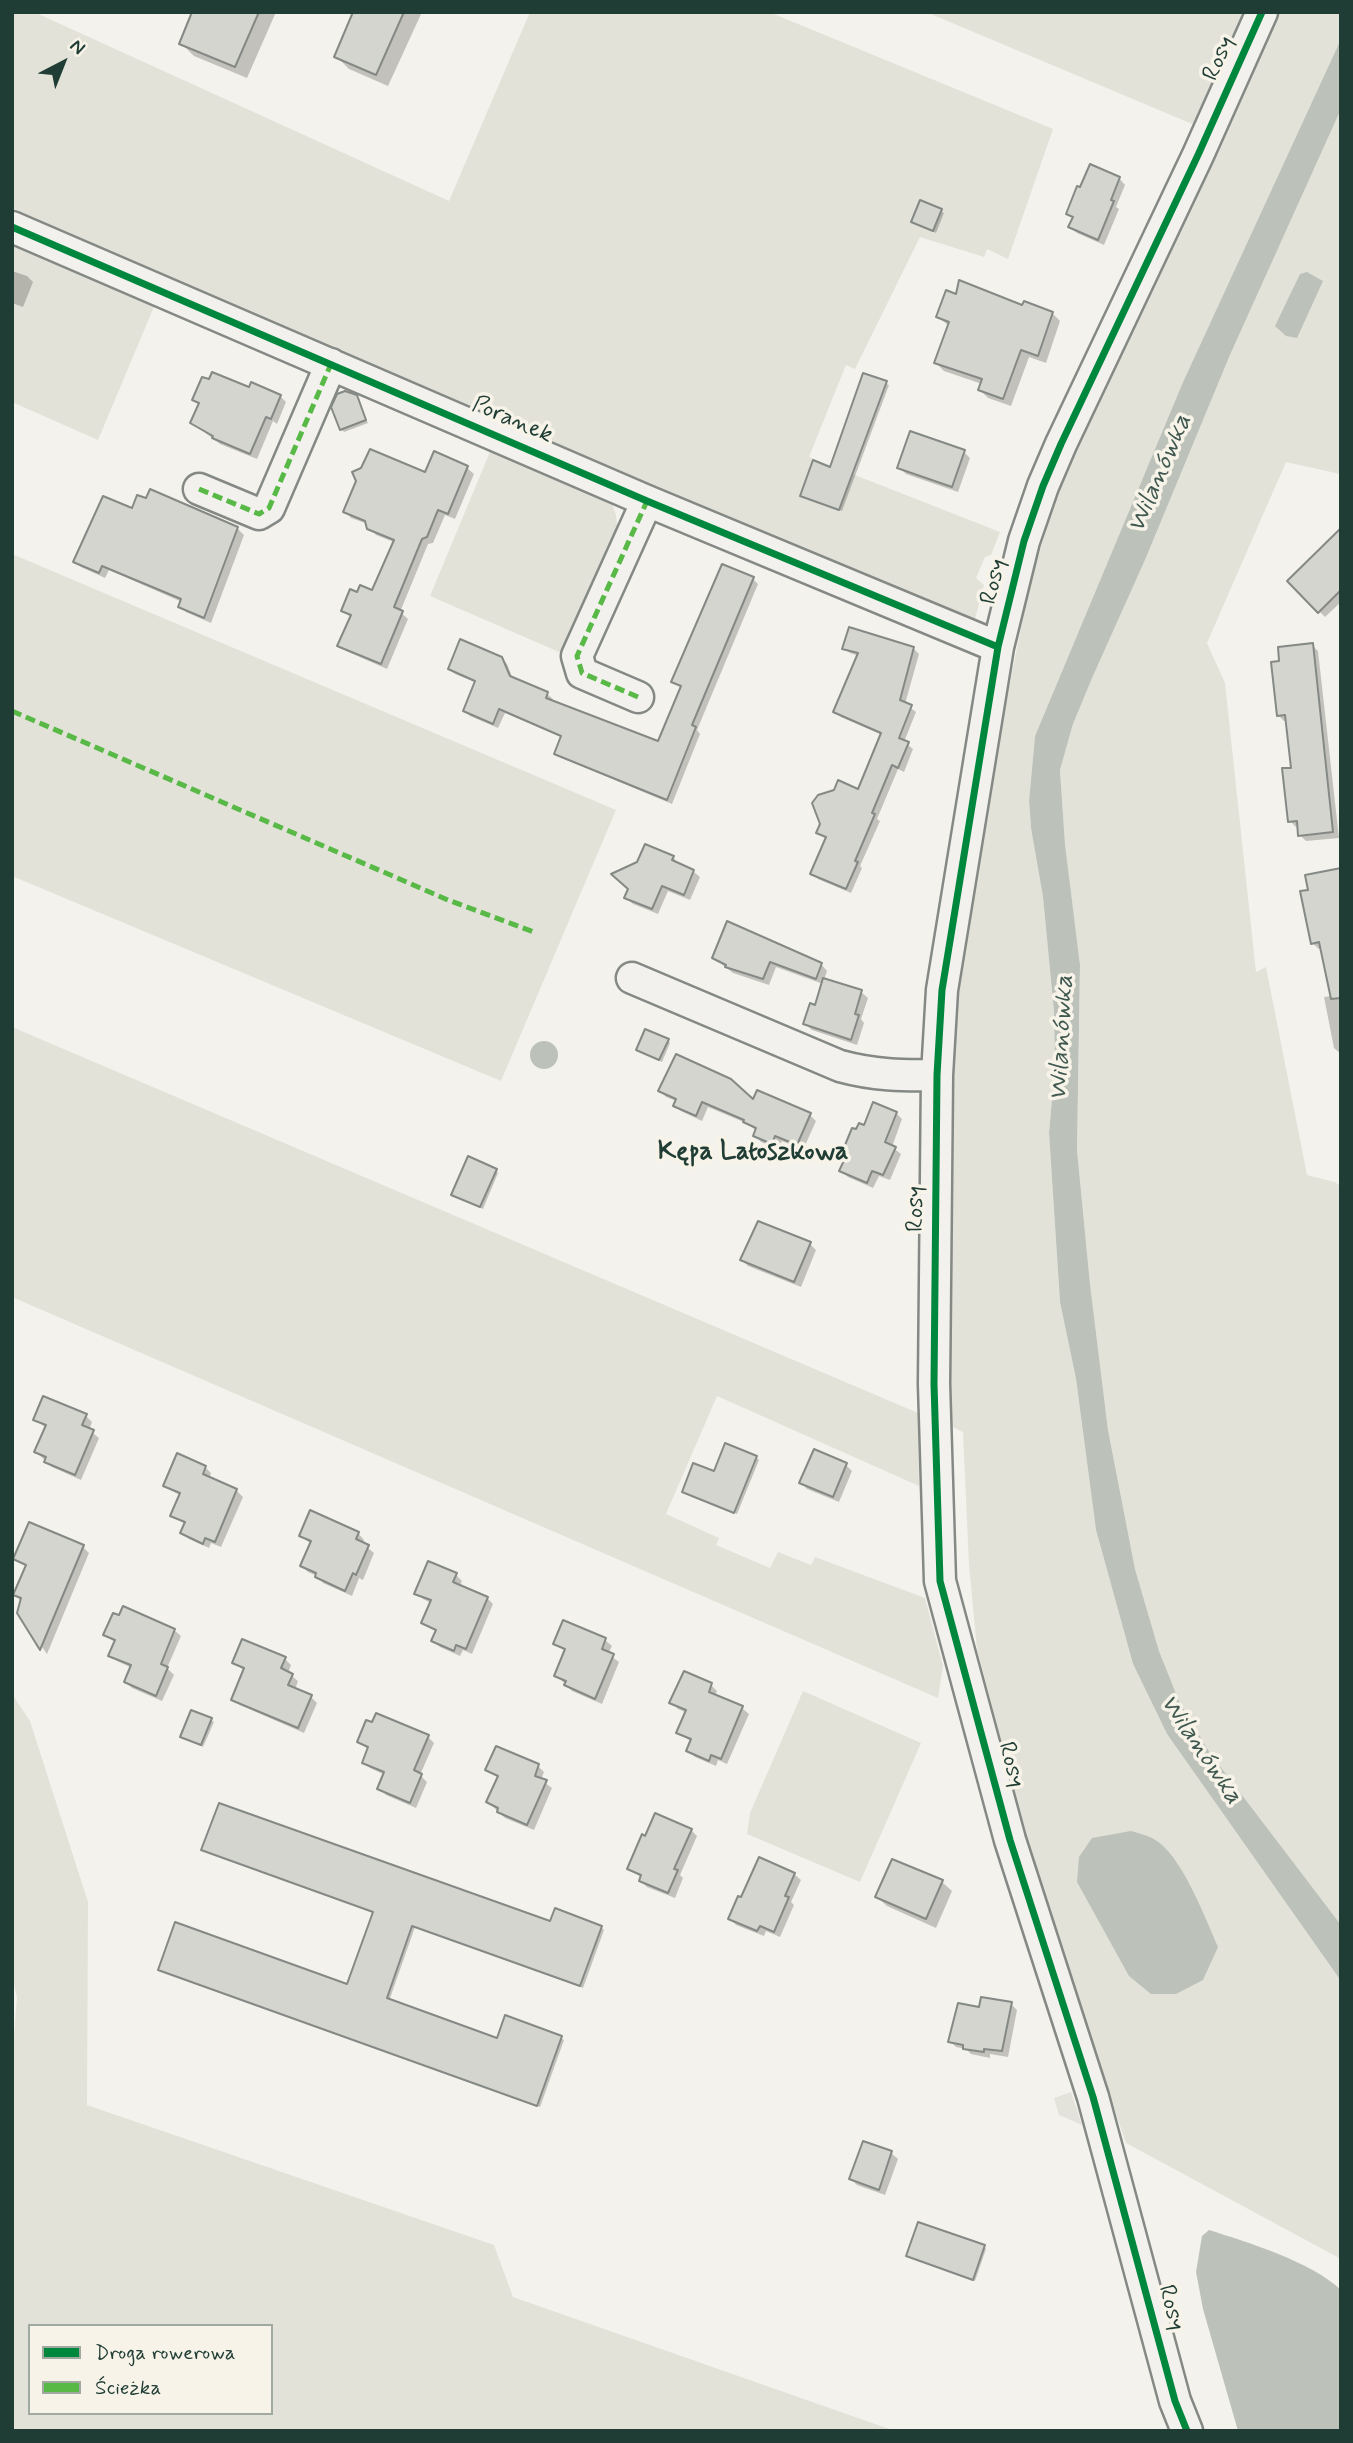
<!DOCTYPE html>
<html>
<head>
<meta charset="utf-8">
<style>
	body { margin:0 }
	#map { position:relative; width:1353px; height:2443px; overflow:hidden; background:#f4f2ec; font-family:Mynerve,sans-serif }
	canvas { display:block }
	.frame { position:absolute; inset:0; border:14px solid #1f3d34; pointer-events:none }
	.legend { position:absolute; left:28px; top:2324px; width:245px; height:91px; box-sizing:border-box; background:#f7f3e8; border:2px solid #a1aaa0; margin:0; padding:9px 12px; list-style:none; font-size:21px; color:#1f3d34 }
	.legend li { display:flex; align-items:center; gap:14px; height:35px }
	.legend b { width:35px; border:2px solid #a1aaa0 }
	.north { position:absolute; left:28px; top:28px; width:70px; height:70px; -webkit-text-stroke:5px #f7f3e8; paint-order:stroke; rotate:42deg; font-size:19px; font-weight:700; line-height:28px; text-align:center; color:#1f3d34 }
	.north::after { content:''; display:block; margin:auto; width:24px; height:32px; background:#1f3d34; clip-path:polygon(50% 0,100% 100%,50% 72%,0 100%) }
</style>
</head>
<body>
<div id="map">
<canvas width="1353" height="2443"></canvas>
<div class="frame"></div>
<ul class="legend">
<li><b style="height:9px;background:#00873e"></b>Droga rowerowa</li>
<li><b style="height:9px;background:#58b947"></b>Ścieżka</li>
</ul>
<div class="north">N</div>
</div>
<script>
const c = document.querySelector('canvas').getContext('2d');
c.lineJoin = 'round';
function fillPath(path, color) {
  c.fillStyle = color;
  c.fill(path, 'evenodd');
}
function trace(path, color, width, dash) {
  c.strokeStyle = color;
  c.lineWidth = width;
  c.lineCap = dash ? 'butt' : 'round';
  c.setLineDash(dash || []);
  c.stroke(path);
}
function label(font, color, halo, rows, align = 'center') {
  c.font = font + ' Mynerve,sans-serif';
  c.lineWidth = 7;
  c.setLineDash([]);
  c.textBaseline = 'middle';
  c.strokeStyle = halo;
  c.fillStyle = color;
  for (const [text, x, y, turn = 0] of rows) {
    c.save();
    c.translate(x, y);
    c.rotate((+turn || 0) * Math.PI / 180);
    c.textAlign = isNaN(turn) ? turn : align;
    if (halo) c.strokeText(text, 0, 0);
    c.fillText(text, 0, 0);
    c.restore();
  }
}
fillPath(new Path2D(`
	M1071 2092 1082 2125 1059 2115 1054 2098Z`), '#e4e3db');
fillPath(new Path2D(`
	M12 12H34L449 201 530 12H769L1053 129 1008 259 987 249 984 257 920 237 855 369 846 365 809 457 1000 532 991 555 985 557 976 578 984 585 973 627 12 208Z
	M926 12H1245L1197 126Z
	M1274 12H1341V39L1183 382 1035 736 1029 801 1031 828 1043 897 1054 1012 1055 1064 1049 1133 1060 1302 1076 1379 1096 1530 1133 1664 1167 1734 1341 1981V2259L1126 2143 1031 1869 998 1746 992 1706 977 1649 969 1565 963 1432 949 1425 952 1008 969 891 1028 592 1060 483 1100 389Z
	M1341 109 1340 474 1286 462 1207 643 1225 683 1256 972 1266 967 1307 1175 1335 1182 1341 1187V1925L1210 1753 1179 1701 1159 1651 1135 1569 1108 1430 1090 1284 1077 1150 1080 965 1065 844 1060 770 1073 724 1093 676 1145 560 1230 355Z
	M12 240 156 302 98 440 12 402Z
	M492 447 611 501 616 515 619 543 566 655 430 596Z
	M12 554 616 810 501 1081 12 876Z
	M12 1027 918 1413 919 1486 717 1396 666 1514 719 1538 716 1545 770 1568 778 1552 811 1565 815 1557 925 1598 943 1666 938 1698 12 1297Z
	M803 1691 921 1743 860 1882 747 1834 750 1813Z
	M12 1694 30 1721 88 1902 87 2105 494 2245 513 2297 895 2431H12V2062L17 1997 12 1977ZM30 2326H271V2413H30Z`), '#e2e2d9');
fillPath(new Path2D(`
	M1341 39V109L1230 355 1145 560 1093 676 1073 724 1060 770 1065 844 1080 965 1077 1150 1090 1284 1108 1430 1135 1569 1159 1651 1179 1701 1210 1753 1341 1925V1981L1167 1734 1133 1664 1096 1530 1076 1379 1060 1302 1049 1133 1055 1064 1054 1012 1043 897 1031 828 1029 801 1035 736 1183 382Z
	M1307 272 1323 281 1297 338 1286 336 1275 326 1300 274Z
	M530 1055a14 14 0 1 1 28 0a14 14 0 1 1-28 0Z
	M1131 1831C1138 1833 1146 1835 1152 1838 1181 1852 1205 1918 1218 1947L1203 1980 1176 1994H1151L1129 1976 1077 1882 1079 1857 1092 1838Z
	M1209 2230C1247 2242 1312 2262 1341 2290L1340 2431H1238L1203 2309 1196 2272 1202 2236Z`), '#bcc2b9');
fillPath(new Path2D(`
	M194 12H276L247 78 194 56 181 43Z
	M355 12H422L388 86 349 69 337 57Z
	M1119 178 1125 185 1116 207 1119 209 1104 245 1077 233 1070 227 1074 219 1068 214Z
	M921 202 944 213 936 233 913 222Z
	M12 271 27 276 33 282 23 307 12 303Z
	M1023 307 1052 313 1060 321 1046 363 1029 357 1011 406 988 398 980 390 982 384 944 371 936 363 949 326 938 317Z
	M864 375 889 385 842 511 802 496 831 469Z
	M250 389 280 396 286 402 277 424 273 421 257 459 220 444 192 423 200 406 194 400Z
	M356 397 368 423 344 432 341 429Z
	M964 452 970 458 958 492 906 474 899 467Z
	M435 454 467 468 474 474 455 519 445 515 433 543 428 544 400 612 408 619 387 669 346 651 339 645 351 618 343 610 358 594 373 593 394 542 376 535 368 524 351 518 345 511 426 475Z
	M133 510 237 528 244 535 211 623 186 612 180 606 182 602 109 570 105 578 81 567 75 561Z
	M1341 530V602L1325 617 1289 581Z
	M753 579 758 584 697 730 700 734 672 804 562 758 556 753 563 738 505 713 498 728 470 716 465 711 477 683 455 674 450 669 501 658 507 664 513 679 547 694 553 699 551 702 658 743 682 688 674 682Z
	M1312 645 1318 651 1339 838 1306 841 1300 835 1299 827H1296L1290 821 1293 769 1287 721H1284L1278 715 1281 663Z
	M844 648H913L919 654 905 704 916 712 904 742 913 749 904 772 898 769 877 819 880 821 860 866 862 868 851 893 818 879 812 873 827 839 818 832 859 791 882 735 841 717 836 712 859 656 850 653Z
	M673 857 679 865 693 871 700 877 690 900 668 891 658 914 633 904 626 898Z
	M1341 871V1054L1334 1048 1324 997 1332 996 1322 948 1319 949 1312 943 1310 891Z
	M714 958 821 964 827 971 824 980 861 992 868 998 861 1019 864 1023 857 1045 812 1030 805 1024 816 1007 823 984 776 967 769 985 733 973Z
	M668 1040 670 1043 662 1062 638 1050Z
	M660 1091 810 1115 816 1121 803 1150 782 1141 778 1149 761 1142 755 1135 757 1131 746 1123 708 1107 702 1121 681 1111 675 1105 676 1101 666 1097Z
	M896 1113 902 1119 892 1147 901 1154 890 1180 879 1176 873 1188 848 1177 841 1171 849 1153 845 1149 865 1127Z
	M496 1170 498 1173 483 1209 453 1195Z
	M810 1244 816 1250 801 1287 748 1266 742 1260Z
	M86 1416 92 1422 89 1430 99 1438 81 1480 52 1467 36 1452 46 1428 35 1419Z
	M756 1457 759 1460 737 1514 684 1491 715 1473Z
	M846 1465 852 1471 839 1502 807 1489 801 1482Z
	M205 1467 211 1473 209 1479 236 1490 243 1497 221 1547 211 1543 209 1548 189 1539 182 1533 186 1525 172 1515 180 1495 172 1491 165 1485Z
	M358 1533 364 1540 363 1544 374 1553 363 1580 359 1578 352 1596 323 1583 317 1576 308 1572 302 1566 311 1544 301 1536Z
	M83 1547 89 1553 47 1654 19 1613 22 1602 15 1595 27 1567 15 1559Z
	M456 1575 462 1581 460 1586 487 1598 493 1604 472 1654 463 1650 460 1656 440 1647 433 1641 437 1632 423 1623 431 1603 423 1599 416 1593Z
	M564 1622 605 1640 612 1646 608 1654 619 1662 602 1704 572 1691 556 1675 566 1652 555 1643Z
	M174 1630 181 1636 167 1668 174 1675 162 1701 132 1688 126 1682 132 1668 117 1661 111 1655 116 1643 105 1635Z
	M285 1659 291 1665 288 1673 298 1681 295 1690 311 1697 317 1703 304 1733 240 1705 233 1699 245 1671 234 1663Z
	M711 1685 717 1691 715 1696 742 1708 749 1714 727 1764 718 1760 716 1766 695 1757 689 1751 692 1742 678 1733 687 1713 678 1709 672 1703Z
	M211 1720 214 1722 203 1747 185 1739Z
	M428 1737 434 1743 420 1775 427 1782 416 1808 386 1795 380 1788 385 1775 370 1768 364 1762 369 1750 359 1742Z
	M538 1766 544 1772 541 1780 552 1788 534 1830 505 1818 488 1802 499 1778 487 1770Z
	M691 1830 697 1836 680 1875 683 1878 675 1898 647 1887 641 1881 642 1878 629 1869Z
	M203 1850 551 1924 601 1927 604 1930 583 1988 415 1927 389 2001 498 2040 561 2038 564 2040 540 2107 162 1972 160 1969 348 1986 375 1913Z
	M893 1861 942 1882 952 1891 936 1928 887 1906 877 1897Z
	M794 1874 801 1880 791 1902 794 1905 780 1937 766 1931 764 1936 736 1925 730 1918 742 1899Z
	M1011 2004 1017 2010 1008 2057 990 2054V2058L971 2054 966 2049 956 2047 950 2041 980 2009Z
	M864 2143 891 2153 898 2159 885 2195 857 2185 851 2179Z
	M984 2247 986 2249 975 2281 908 2256Z`), '#0003');
const building = new Path2D(`
	M192 12H259L235 67 179 44Z
	M353 12H404L376 75 334 57Z
	M1090 164 1120 177 1111 200 1114 201 1098 240 1068 227 1073 217 1066 214 1077 186 1080 187Z
	M920 200 942 209 933 231 911 222Z
	M959 280 1022 305 1024 301 1053 312 1038 356 1021 350 1003 399 978 390 982 379 934 363 949 322 936 317 946 290 956 294Z
	M212 372 249 387 251 382 281 395 271 419 266 417 250 454 212 438 213 436 190 423 199 403 192 400 202 377 209 379Z
	M863 373 887 381 839 510 800 496 813 460 830 467Z
	M345 391 357 395 366 420 340 430 331 407 337 394Z
	M910 431 965 450 952 487 897 468Z
	M370 449 425 472 434 451 468 466 448 514 438 510 427 537 422 539 394 607 403 611 381 664 337 646 351 615 341 611 350 589 357 592 360 585 372 590 394 540 367 529 365 521 343 512 356 481 352 472 361 468Z
	M150 489 238 527 204 618 178 607 181 599 102 566 99 573 73 562 103 496 132 508 137 495 146 498Z
	M1341 528V590L1318 613 1287 581Z
	M722 564 754 577 692 725 696 727 667 800 554 754 561 736 499 709 493 724 463 711 475 681 448 669 460 639 502 657 510 676 548 692 546 698 658 741 681 686 671 682Z
	M849 627 914 647 900 700 912 705 899 738 909 742 898 768 892 765 872 813 875 814 855 861 858 862 846 889 810 874 826 837 816 833 820 824 812 803 818 795 834 790 838 780 858 789 881 733 833 712 858 653 842 649Z
	M1313 643 1333 832 1298 836 1297 821 1288 822 1282 768H1291L1285 715 1277 716 1271 662 1279 661 1278 647Z
	M645 844 674 856 672 860 694 870 684 895 662 886 652 909 624 898 628 889 611 874 637 862Z
	M1341 868V998L1331 999 1319 942 1311 944 1300 891 1308 890 1305 875Z
	M727 921 822 963 816 979 770 962 763 979 725 967 726 965 712 958Z
	M823 978 862 990 855 1014 859 1015 851 1040 803 1024 810 1003 815 1005Z
	M645 1029 669 1039 659 1060 636 1050Z
	M676 1054 731 1079 753 1099 757 1090 811 1113 797 1145 775 1136 772 1144 753 1136 756 1128 743 1122 744 1120 702 1102 696 1116 673 1106 676 1099 658 1091Z
	M873 1102 897 1112 885 1142 896 1147 883 1175 872 1171 867 1183 839 1171 848 1152 843 1150 852 1128 856 1129 859 1123 864 1125Z
	M468 1156 497 1169 480 1207 451 1195Z
	M758 1221 811 1242 794 1282 740 1260Z
	M43 1396 87 1414 82 1425 94 1430 75 1475 44 1462 46 1457 34 1452 46 1425 33 1420Z
	M725 1443 757 1456 734 1513 682 1492 693 1463 714 1471Z
	M814 1449 847 1463 833 1497 799 1483Z
	M177 1453 206 1466 203 1474 237 1489 215 1542 205 1538 203 1544 180 1533 185 1522 170 1516 180 1493 163 1486Z
	M310 1510 359 1532 356 1539 369 1545 356 1575 353 1573 345 1591 315 1577 316 1573 300 1566 311 1541 299 1536Z
	M29 1522 84 1545 40 1650 17 1613 21 1598 13 1595 26 1565 13 1559Z
	M428 1561 457 1573 453 1582 488 1597 466 1649 456 1645 454 1651 431 1641 436 1630 421 1623 431 1600 414 1594Z
	M123 1606 175 1629 161 1664 168 1667 156 1696 124 1682 131 1665 108 1656 115 1640 103 1635 113 1613 119 1615Z
	M563 1620 606 1638 602 1649 614 1654 595 1699 564 1685 566 1681 554 1676 565 1649 553 1644Z
	M242 1639 286 1657 281 1668 293 1674 288 1685 312 1695 298 1728 231 1700 244 1668 232 1663Z
	M684 1671 712 1683 709 1692 743 1706 721 1759 711 1755 709 1761 686 1751 691 1739 676 1733 686 1710 669 1703Z
	M191 1710 212 1718 201 1745 180 1737Z
	M376 1713 429 1735 414 1770 422 1774 410 1803 377 1789 384 1772 362 1763 368 1747 357 1742 366 1720 372 1722Z
	M496 1746 539 1764 535 1776 547 1780 527 1825 497 1812 498 1808 486 1802 498 1776 485 1770Z
	M219 1803 550 1921 555 1908 602 1926 580 1986 412 1926 387 1998 497 2038 505 2015 562 2036 537 2106 158 1970 175 1922 347 1984 373 1912 201 1850Z
	M655 1813 692 1829 674 1869 678 1870 668 1893 639 1881 641 1875 627 1869 642 1834 645 1836Z
	M759 1857 795 1873 785 1896 789 1897 774 1932 760 1926 757 1931 728 1919 738 1896 741 1897Z
	M892 1859 943 1880 926 1919 875 1897Z
	M981 1997 1012 2002 1002 2051 984 2049V2052L963 2049V2045L948 2042 958 2003 979 2007Z
	M863 2141 892 2151 879 2190 849 2179Z
	M918 2222 985 2245 973 2280 906 2256Z`);
fillPath(building, '#d5d5d0');
trace(building, '#848985', 2);
const street = new Path2D(`
	M12 227 647 501 998 647
	M199 489 259 514 269 508 331 364
	M638 697 582 673 577 656 647 501
	M632 978 840 1066C873 1075 903 1076 937 1075
	M1187 2431 1175 2401 1093 2097 1010 1840 940 1581 934 1384 937 1075 942 990 998 647 1024 541 1043 486 1061 444 1198 155 1262 12`);
trace(street, '#848985', 35);
trace(street, '#f2f1ed', 30);
trace(new Path2D(`
	M199 489 259 514 269 508 331 364
	M638 697 582 673 577 656 647 501
	M12 711 448 900 534 932`), '#58b947', 5, [10, 5]);
trace(new Path2D(`
	M12 227 647 501 998 647
	M1187 2431 1175 2401 1093 2097 1010 1840 940 1581 934 1384 937 1075 942 990 998 647 1024 541 1043 486 1061 444 1198 155 1262 12`), '#00873e', 7);
label('24px', '#1f3d34', '#f7f3e8', [
	["Rosy",1220,59,-66],
	["Poranek",512,421,23],
	["Rosy",995,582,-76],
	["Rosy",917,1209,-90],
	["Rosy",1010,1765,75],
	["Rosy",1170,2308,75]
]);
label('italic 26px', '#405950', '#f7f3e8', [
	["Wilanówka",1161,474,-67],
	["Wilanówka",1063,1038,-87],
	["Wilanówka",1200,1750,56]
]);
label('bold 26px', '#1f3d34', '#f7f3e8', [
	["Kępa Latoszkowa",753,1154]
]);
</script>
</body>
</html>
